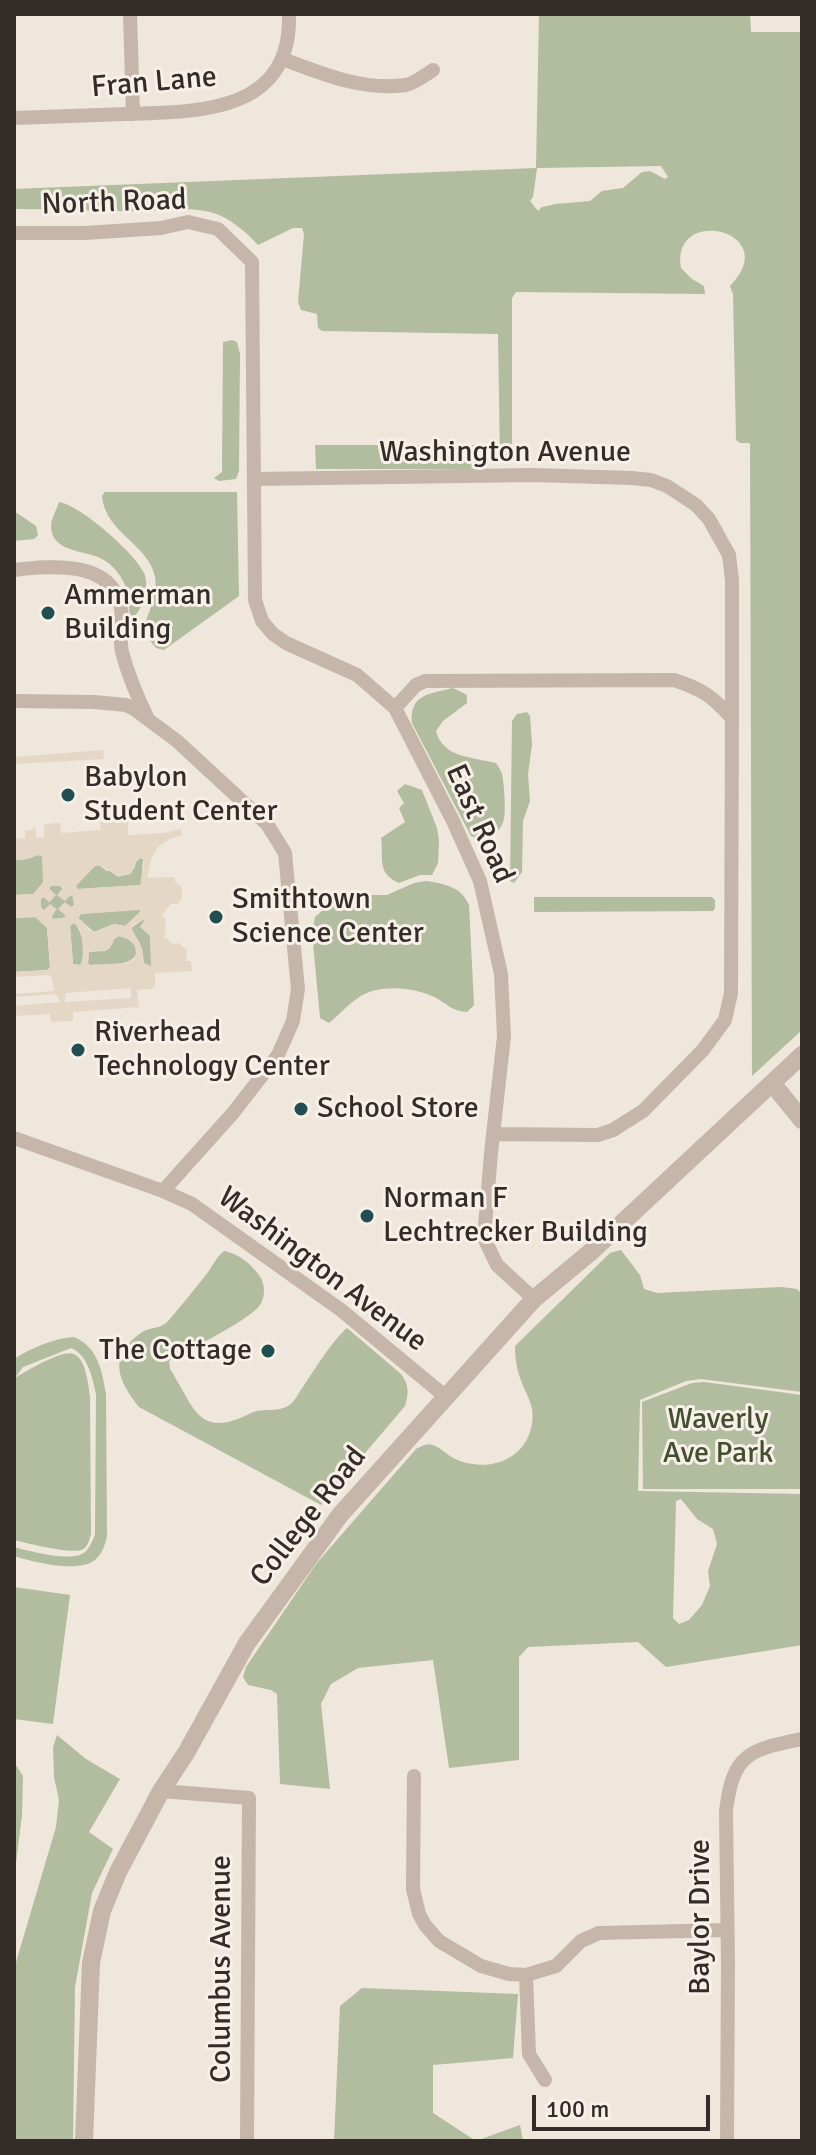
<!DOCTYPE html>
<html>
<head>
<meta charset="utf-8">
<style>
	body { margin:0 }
	#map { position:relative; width:816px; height:2155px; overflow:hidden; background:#efe6dc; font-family:Signika,sans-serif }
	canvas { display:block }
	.frame { position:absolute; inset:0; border:16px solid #342c28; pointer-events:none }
	.scale { position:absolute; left:532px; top:2095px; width:178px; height:36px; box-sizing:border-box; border:4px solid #342c28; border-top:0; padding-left:10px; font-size:24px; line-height:28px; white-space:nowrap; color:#342c28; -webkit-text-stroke:6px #f7f0e8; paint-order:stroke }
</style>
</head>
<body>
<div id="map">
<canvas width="816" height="2155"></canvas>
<div class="frame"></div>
<div class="scale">100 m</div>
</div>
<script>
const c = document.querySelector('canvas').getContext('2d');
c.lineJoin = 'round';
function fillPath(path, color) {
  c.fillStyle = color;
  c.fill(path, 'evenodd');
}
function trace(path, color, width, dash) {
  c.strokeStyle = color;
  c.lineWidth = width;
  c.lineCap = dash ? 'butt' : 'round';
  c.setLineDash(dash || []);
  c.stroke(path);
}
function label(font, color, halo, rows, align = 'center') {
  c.font = font + ' Signika,sans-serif';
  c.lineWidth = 6;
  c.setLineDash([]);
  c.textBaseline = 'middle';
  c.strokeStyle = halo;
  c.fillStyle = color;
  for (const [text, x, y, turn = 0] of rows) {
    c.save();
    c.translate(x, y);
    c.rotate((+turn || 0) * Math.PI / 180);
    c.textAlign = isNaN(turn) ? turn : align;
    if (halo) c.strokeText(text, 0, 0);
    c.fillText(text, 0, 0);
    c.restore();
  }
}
fillPath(new Path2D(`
	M539 14H750L751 32H802V1030L752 1076 750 443H740L736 440 733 294 730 286C785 231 670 204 681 268L692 279 704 286 705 294 516 292 512 298V457L507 463 500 460 498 334 322 331 318 328 317 314 301 310 298 302 304 234 302 228H293L258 245C247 233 233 221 219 215 197 206 173 210 151 211 105 212 60 209 14 209V189L536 168ZM661 166 668 177 665 179 650 171 642 172 623 188 602 191 590 201 556 204 542 207 538 211 530 201 533 197 537 168Z
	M232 340 237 342 240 354 239 471 236 479 219 481 214 478 222 472V467L223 342Z
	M315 445H477L482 447 486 454 484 461 474 469H316Z
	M105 492H237L239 596 164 650 156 648 142 631C148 615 158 594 155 577 149 544 105 533 102 496Z
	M59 502C80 505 135 553 144 573 150 586 143 610 132 619L130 616C128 603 129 591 122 579 117 570 109 562 100 558 83 550 51 552 51 526 51 519 57 509 59 502Z
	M14 511 36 526 38 535 34 539 14 541Z
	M453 688 467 695V703L443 721 436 731C443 758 472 757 496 763 498 767 501 770 502 774 504 781 506 813 504 819 500 835 485 844 471 836L412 723C409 694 430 694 453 688Z
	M527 712 530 716 532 745 528 774 530 801 523 821 522 872 514 883 510 881 512 721 517 714Z
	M405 784 422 790 437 828 439 841 438 863 432 875H420L399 883C376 873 384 858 381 838L405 822 399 808 404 803 397 791Z
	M37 855 42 856 44 882 34 894 14 895V860L28 859Z
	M140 858 143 859 141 885 78 889 75 886 95 866 99 865 107 871 134 869 136 862Z
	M426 881C444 884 461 886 469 905L474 1005 467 1012C448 1010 448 1003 432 996 411 987 377 984 358 998 347 1005 339 1015 329 1023L320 1018 312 932 315 917 331 903H352L368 895H387L414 883Z
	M51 886H60L63 889 57 895H71L73 897 74 905 71 908 65 903 66 916 63 918 53 919 41 908V899L44 897 49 902V888Z
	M534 897H712L715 900V908L713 911 534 912Z
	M141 909 139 913 125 926 114 924 94 932 78 918 81 914Z
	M148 909 152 966H148L144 963 142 949 131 928 144 919Z
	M35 917 47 927 50 967 47 970 14 972V918Z
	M74 922C84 934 85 951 81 965L73 964 70 926Z
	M119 936C125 938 132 939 135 946 144 968 102 964 90 965L88 963 89 952 109 949 114 939Z
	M621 1250 640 1275 644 1289 657 1293 781 1287 797 1289 802 1294V1392L701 1379 686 1381 640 1400 638 1491 802 1494V1645L666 1667 638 1642 528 1647 519 1657V1760L449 1768 433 1660 358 1668 331 1684 321 1704 330 1789 280 1784 277 1694 271 1690 248 1685 243 1677 246 1667 316 1564 416 1449C422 1446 426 1443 433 1445 443 1449 450 1458 460 1461 491 1472 526 1459 532 1424 535 1407 528 1398 522 1383 517 1371 515 1359 515 1346L610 1253ZM681 1499 697 1519 713 1529 717 1544 708 1571 710 1586 702 1605 689 1620 679 1624 673 1618 676 1501Z
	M224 1251C239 1254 249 1262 259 1275 265 1283 266 1296 260 1305 251 1319 187 1351 169 1361L170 1369C195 1408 198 1440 251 1413 264 1407 280 1414 292 1403 296 1399 299 1392 303 1387 315 1369 332 1341 347 1328L401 1374C409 1385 409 1393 405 1406L321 1505 139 1407C118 1381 107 1356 141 1333 150 1326 161 1330 169 1320 181 1306 193 1291 205 1276 212 1268 215 1258 224 1251Z
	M74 1337C98 1347 102 1371 106 1394L107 1536C105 1544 103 1553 96 1559 81 1574 33 1562 14 1556V1547C29 1551 73 1563 85 1552 90 1548 92 1541 95 1535L96 1394C92 1377 88 1355 71 1348L23 1367 15 1378C25 1372 62 1349 74 1354 86 1359 88 1384 90 1396L91 1534C89 1540 88 1548 81 1550 69 1554 27 1543 14 1540V1359C31 1348 55 1338 74 1337Z
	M704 1382 802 1395V1489H643L642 1402 692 1383Z
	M14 1587 70 1595 53 1724 14 1719Z
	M57 1735 86 1759 120 1779 89 1832 113 1849 92 1893 75 1987 73 2141H14V1969L56 1827 59 1800 54 1777 53 1747Z
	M14 1762 23 1776 22 1815 14 1879Z
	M362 1988 518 1994 513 2058 433 2065V2113L476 2141 520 2125 523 2141H334L340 2006Z`), '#b2bc9e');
fillPath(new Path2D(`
	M103 750 104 759 14 764V757Z
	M124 812H128V835L163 833 181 829 182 835 170 839 158 847 151 859 147 878 175 877V882L182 887V899L177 904H171L162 915 165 919 166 934 163 936 173 944 179 943 187 950 186 961H191L192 971 155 973V986L151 989 137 990 139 1007 73 1012V1021L51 1022 50 1014 14 1016V1006L60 1002 56 994 14 997V994L54 991 52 978 49 975 14 977V972L47 970 50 967 47 928 35 917 14 918V895L33 894 43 882 42 856 37 855 28 859 14 860V839L25 838V830H32L33 828 36 827V838H44V824L60 823 61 833 101 830 100 822 123 821ZM140 858 143 859 144 865 140 885 78 889 76 886 95 866H102L118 877 131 874 136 862ZM51 886H60L63 888 57 895 65 901 71 895 73 897 74 905 71 907 65 902 58 909 66 916 63 918 53 919 52 916 57 909 50 904 44 910 41 907V899L44 897 50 902 56 895 49 888ZM140 910 139 914 125 926 114 924 97 931H90L83 922 78 919 81 914ZM145 919 140 927 150 936 151 966 144 963 140 943 131 928 133 925ZM74 923 79 928 82 937 83 958 80 965 73 964 70 926ZM119 936 127 938 135 946 136 954 134 959 127 963 90 965 88 963 89 952 106 951 112 945 114 939ZM131 988V998L65 1002 66 993Z`), '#e5d7c5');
trace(new Path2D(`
	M130 14 133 114
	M283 59C322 74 364 91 406 85 415 83 425 75 433 70
	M14 118C51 117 88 115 125 114 199 112 292 113 289 14
	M14 233H85L161 228 188 222 218 229 252 262 255 600 262 621 273 634 286 643 357 675 395 708 453 821 480 881 501 974 504 1036 491 1153 484 1238 497 1265 534 1299
	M254 479 533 475 632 478 651 480 667 486 696 505 709 519 729 555 732 580V718
	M14 570C50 566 112 559 121 608 123 622 119 638 122 652 128 675 137 696 147 717
	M14 701 94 702 126 705 134 709 177 741 267 824 285 853 298 989 293 1021 278 1055 233 1113 163 1191
	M395 708 416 685 425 681 674 680C702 689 712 696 732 718L731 993 725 1020 703 1050 643 1111 613 1130 598 1135 493 1134
	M14 1138 163 1191 192 1204 341 1310 446 1397
	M414 1776 413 1889 419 1914 425 1925 439 1941 481 1966 509 1974 526 1975 556 1966 581 1941 599 1933 726 1930
	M161 1791 249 1798 247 2141
	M526 1975 529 2054 545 2080
	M727 2141 728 1964 726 1811C733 1753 749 1750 802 1739`), '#c6b6a9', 14);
trace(new Path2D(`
	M772 1083 802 1120
	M84 2141 91 1963 102 1911 118 1872 161 1791 186 1753 247 1643 340 1515 534 1299 593 1250 802 1055`), '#c6b6a9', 18);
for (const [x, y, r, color] of [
	[48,613,8,"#224d51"],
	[68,795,8,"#224d51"],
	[216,917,8,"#224d51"],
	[78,1050,8,"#224d51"],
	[301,1109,8,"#224d51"],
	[367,1216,8,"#224d51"],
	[268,1351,8,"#224d51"]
]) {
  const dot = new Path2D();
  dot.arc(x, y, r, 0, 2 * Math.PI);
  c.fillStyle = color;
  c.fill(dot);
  trace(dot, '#f7f0e8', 3);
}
label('30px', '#342c28', '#f7f0e8', [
	["Fran Lane",154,83,-5],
	["North Road",114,203,-2],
	["Washington Avenue",505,453],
	["East Road",479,824,66],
	["Washington Avenue",322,1270,37],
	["College Road",309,1517,-52],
	["Baylor Drive",701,1917,-90],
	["Columbus Avenue",222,1969,-90]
]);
label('30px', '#342c28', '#f7f0e8', [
	["Ammerman",64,596],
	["Building",64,630],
	["Babylon",84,778],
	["Student Center",84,812],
	["Smithtown",232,900],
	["Science Center",232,934],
	["Riverhead",94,1033],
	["Technology Center",94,1067],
	["School Store",317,1109],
	["Norman F",383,1199],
	["Lechtrecker Building",383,1233],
	["The Cottage",252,1351,"right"]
], 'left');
label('30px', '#434f2f', '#f7f0e8', [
	["Waverly",718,1420],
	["Ave Park",718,1454]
]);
</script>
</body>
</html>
